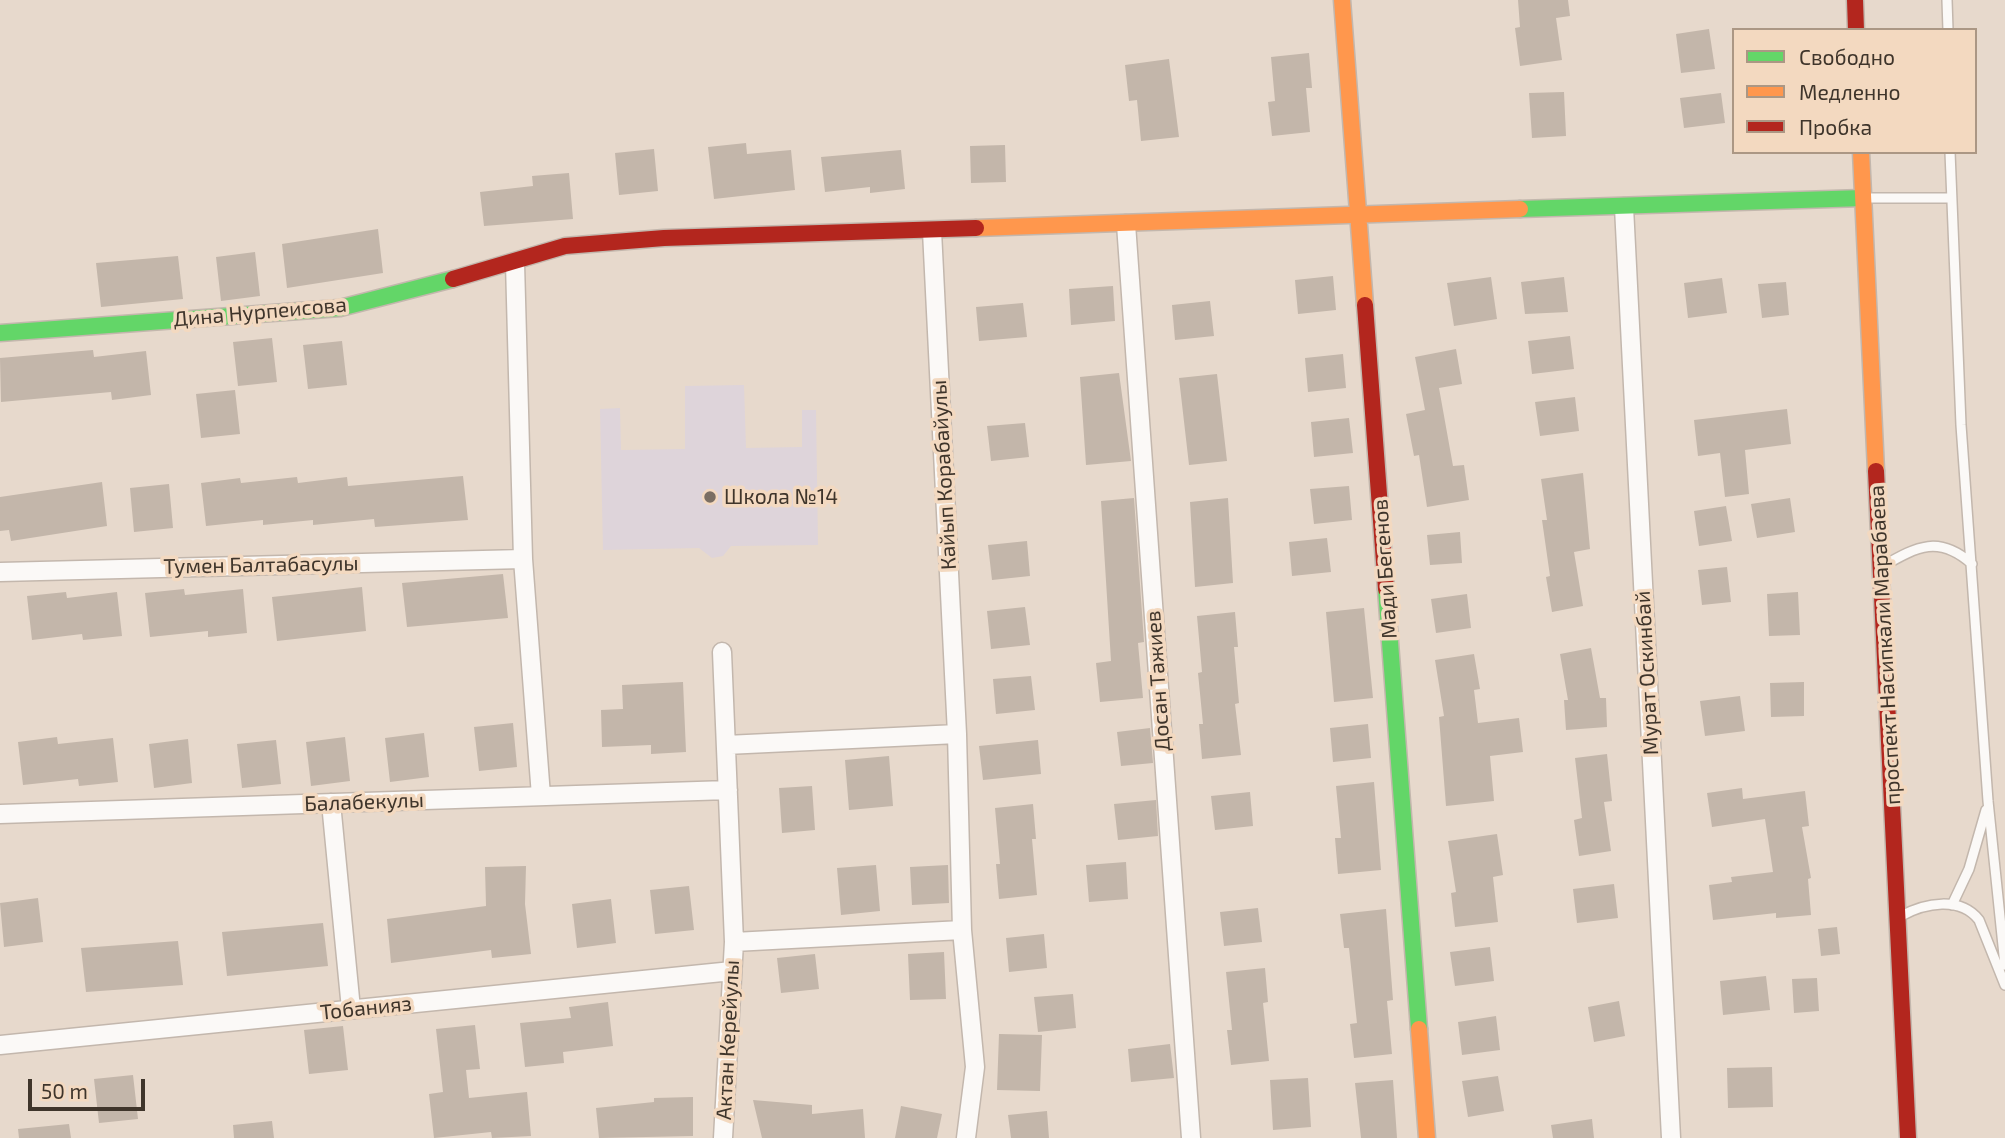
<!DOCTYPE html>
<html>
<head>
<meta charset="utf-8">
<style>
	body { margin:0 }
	#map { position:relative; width:2005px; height:1138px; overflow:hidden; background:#e7d9cc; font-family:"Exo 2",sans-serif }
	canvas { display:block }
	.legend { position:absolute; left:1732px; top:28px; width:245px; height:126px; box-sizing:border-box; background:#f3d9c0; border:2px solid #ab9784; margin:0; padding:9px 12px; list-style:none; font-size:21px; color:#3f352b }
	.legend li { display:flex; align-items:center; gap:14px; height:35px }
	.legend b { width:35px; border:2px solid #ab9784 }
	.scale { position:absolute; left:28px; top:1079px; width:117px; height:32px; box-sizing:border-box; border:4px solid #3f352b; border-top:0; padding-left:9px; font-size:21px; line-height:24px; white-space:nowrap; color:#3f352b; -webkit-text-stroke:5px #f3d9c0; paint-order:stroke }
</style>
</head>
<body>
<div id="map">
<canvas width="2005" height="1138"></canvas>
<ul class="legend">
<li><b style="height:9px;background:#63d668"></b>Свободно</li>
<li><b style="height:9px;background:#ff974d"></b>Медленно</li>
<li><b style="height:9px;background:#b3261e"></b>Пробка</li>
</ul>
<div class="scale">50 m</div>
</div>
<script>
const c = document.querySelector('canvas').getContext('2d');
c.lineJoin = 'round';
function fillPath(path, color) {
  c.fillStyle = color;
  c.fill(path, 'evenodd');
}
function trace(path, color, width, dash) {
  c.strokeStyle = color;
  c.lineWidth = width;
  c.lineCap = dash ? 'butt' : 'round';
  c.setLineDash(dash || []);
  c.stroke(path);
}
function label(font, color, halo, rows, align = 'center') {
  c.font = font + ' "Exo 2",sans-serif';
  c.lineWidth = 7;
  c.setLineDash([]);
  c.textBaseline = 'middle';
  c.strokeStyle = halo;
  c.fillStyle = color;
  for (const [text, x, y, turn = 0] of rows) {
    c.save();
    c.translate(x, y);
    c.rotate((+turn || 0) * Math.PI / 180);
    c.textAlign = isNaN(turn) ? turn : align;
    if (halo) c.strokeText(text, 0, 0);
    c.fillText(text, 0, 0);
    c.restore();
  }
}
fillPath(new Path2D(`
	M744 385 746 448 802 447V410H816L818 545 731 546 723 556 712 558 699 548 603 550 600 409 620 408 621 450 685 449V386Z`), '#ded4da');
fillPath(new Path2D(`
	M1518 0H1568L1570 16 1556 18 1562 60 1520 66 1515 28 1520 27Z
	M1709 29 1715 69 1681 73 1676 34Z
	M1309 53 1312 88H1306L1310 132 1272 136 1268 102 1275 101 1271 57Z
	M1169 59 1179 137 1141 141 1137 100 1129 101 1125 65Z
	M1564 92 1566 136 1532 138 1529 93Z
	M1721 93 1725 123 1684 128 1680 98Z
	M746 143 747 154 791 150 795 190 714 199 708 147Z
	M1005 145 1006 182 971 183 970 146Z
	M654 149 658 191 619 195 615 153Z
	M901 150 905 189 870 193V187L825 192 821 157Z
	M569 173 573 219 484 226 480 192 533 186 532 176Z
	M378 229 383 273 287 288 282 244Z
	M255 252 260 296 221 301 216 257Z
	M178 256 183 299 101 307 96 263Z
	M1333 276 1336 310 1298 314 1295 280Z
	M1491 277 1497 319 1454 326 1447 283Z
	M1564 277 1568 312 1525 314 1521 282Z
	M1722 278 1727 313 1688 318 1684 283Z
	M1786 282 1789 315 1762 318 1758 284Z
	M1113 286 1115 321 1071 325 1069 289Z
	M1210 301 1214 336 1175 340 1172 305Z
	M1023 303 1027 337 979 341 976 307Z
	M1570 336 1574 369 1532 374 1528 341Z
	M272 338 277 382 238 386 233 342Z
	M342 341 347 385 308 389 303 345Z
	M1456 349 1462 384 1439 388 1453 466 1464 465 1469 500 1427 507 1419 455 1414 456 1406 414 1425 410 1415 357Z
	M93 350 94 357 146 351 151 395 112 400 111 392 1 402 0 358Z
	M1343 354 1346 388 1308 392 1305 358Z
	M1119 373 1131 461 1086 465 1080 377Z
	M1217 374 1227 461 1189 465 1179 378Z
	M235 390 240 434 201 438 196 394Z
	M1575 397 1579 431 1540 436 1535 402Z
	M1787 409 1791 444 1745 450 1749 494 1725 497 1720 453 1698 456 1694 420Z
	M1349 418 1353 453 1314 457 1311 422Z
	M1025 423 1029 457 991 461 987 426Z
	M1583 473 1590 549 1574 552 1583 606 1552 612 1546 577 1550 576 1542 520H1547L1541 479Z
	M463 476 468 520 375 527 374 519 313 525V520L263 525V520L206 526 201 483 240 478 241 483 297 477 298 483 347 477 348 486Z
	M102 482 107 526 11 541 9 530 0 531V497Z
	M169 484 173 528 134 532 130 488Z
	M1349 486 1352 520 1314 524 1310 489Z
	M1134 498 1144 642 1138 643 1143 698 1100 702 1096 663 1111 661 1101 501Z
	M1228 498 1233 583 1195 587 1190 502Z
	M1790 498 1795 532 1757 538 1751 504Z
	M1726 506 1732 541 1699 546 1694 511Z
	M1460 532 1462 563 1430 565 1427 535Z
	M1327 538 1331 572 1292 576 1289 542Z
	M1027 541 1030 576 992 580 988 545Z
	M1727 567 1731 602 1702 605 1698 570Z
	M503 574 508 618 407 627 402 583Z
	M362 587 366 631 277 641 272 597Z
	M184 589 185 595 243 589 247 633 208 637V631L150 637 145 593Z
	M66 592 67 598 117 592 122 636 83 640 82 634 32 640 27 596Z
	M1798 592 1800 635 1769 636 1767 594Z
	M1467 594 1471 628 1436 633 1431 599Z
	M1025 607 1030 645 991 649 987 611Z
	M1364 608 1373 698 1334 702 1326 612Z
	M1235 612 1238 647H1234L1239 703 1235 704 1241 755 1202 759 1199 724H1203L1198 673 1202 672 1197 616Z
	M1591 648 1600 698H1606L1607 727 1566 730 1564 700H1568L1560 654Z
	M1474 654 1480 689 1474 690 1478 723 1519 718 1523 752 1490 756 1494 801 1446 806 1439 717 1444 716 1435 660Z
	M1031 676 1035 710 996 714 993 679Z
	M683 682 686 752 651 754V745L602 747 601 710 623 709 622 685Z
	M1804 682V716L1771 717 1770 683Z
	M1740 696 1745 731 1705 736 1700 701Z
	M513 723 517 767 479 771 474 727Z
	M1368 724 1371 758 1333 762 1330 728Z
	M1150 728 1153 763 1121 766 1117 732Z
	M424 733 429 777 390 782 385 738Z
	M57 737 58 744 113 738 118 782 79 786 78 779 23 785 18 742Z
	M345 737 350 781 311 786 306 742Z
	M188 739 192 783 154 788 149 744Z
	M276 740 281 784 242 788 237 744Z
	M1038 740 1041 774 983 780 979 746Z
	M1607 754 1612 801 1604 802 1611 851 1579 856 1574 820 1582 818 1575 758Z
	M889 756 893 806 849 810 845 760Z
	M1374 782 1381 870 1338 874 1335 838H1341L1336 786Z
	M812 786 815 830 782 833 779 788Z
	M1742 788 1743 799 1805 791 1809 826 1802 827 1811 878 1808 879 1811 915 1776 918V913L1713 920 1709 885 1732 882 1731 877 1773 872 1765 819 1712 827 1707 793Z
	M1250 792 1253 826 1215 830 1211 796Z
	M1156 800 1158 836 1118 840 1114 804Z
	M1033 804 1036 839H1032L1037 895 999 899 996 864H1000L995 808Z
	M1497 834 1503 875 1493 877 1498 922 1455 927 1451 893 1456 892 1448 841Z
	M1126 862 1128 899 1089 902 1086 865Z
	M876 865 880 911 841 915 837 868Z
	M948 865 949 903 912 905 910 867Z
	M526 866 525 904 531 954 492 958 491 950 391 963 387 919 486 906 485 867Z
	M1614 884 1618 918 1577 923 1573 889Z
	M689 886 694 930 655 934 650 890Z
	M38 898 43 942 4 947 0 903Z
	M611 899 616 943 577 948 572 904Z
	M1258 908 1262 942 1224 946 1220 912Z
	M1386 909 1393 1000 1387 1001 1392 1054 1354 1058 1350 1024 1357 1023 1349 948H1344L1340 914Z
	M323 923 328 966 227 976 222 932Z
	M1837 927 1840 954 1821 956 1818 929Z
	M1044 934 1047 968 1009 972 1006 938Z
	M178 941 183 985 86 992 81 948Z
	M1490 947 1494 981 1455 986 1450 952Z
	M944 952 946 999 910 1000 908 954Z
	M815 954 819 989 781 993 777 958Z
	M1265 968 1268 1002 1263 1003 1269 1061 1231 1065 1227 1030H1232L1226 972Z
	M1766 976 1770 1010 1723 1015 1720 981Z
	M1817 978 1819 1011 1794 1013 1792 979Z
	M1073 994 1076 1028 1038 1032 1034 997Z
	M1619 1001 1625 1036 1594 1042 1588 1007Z
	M608 1002 613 1046 563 1052 564 1063 525 1067 520 1023 571 1018 569 1007Z
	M1496 1016 1500 1050 1462 1055 1458 1022Z
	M475 1025 480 1069 466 1070 469 1098 527 1092 531 1136 492 1138 491 1132 434 1138 429 1094 443 1092 436 1029Z
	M343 1026 348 1070 309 1074 304 1030Z
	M999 1034 1042 1035 1040 1091 997 1090Z
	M1170 1044 1174 1078 1131 1082 1128 1049Z
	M1772 1067 1773 1107 1728 1108 1727 1068Z
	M133 1075 138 1119 99 1123 94 1079Z
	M1498 1076 1504 1111 1468 1117 1462 1081Z
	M1308 1078 1311 1127 1273 1130 1270 1080Z
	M1393 1080 1397 1138H1361L1355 1083Z
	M693 1097V1136L599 1138 596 1108 654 1102V1098Z
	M753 1100 812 1105V1114L863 1109 865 1138H762Z
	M901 1106 942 1114 937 1138H895Z
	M1047 1111 1049 1138H1011L1008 1115Z
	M1592 1119 1594 1138H1553L1551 1125Z
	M272 1121 274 1138H234L233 1125Z
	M69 1124 71 1138H19L18 1129Z`), '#c3b6aa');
const lane = new Path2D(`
	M1947 0 1948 30
	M1950 152 1961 425 1988 801 2005 965
	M1865 198H1950
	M1883 566C1918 546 1939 535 1972 564
	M1952 905 1969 869 1986 810
	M1901 916C1925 903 1960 896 1979 920L2005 985`);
const street = new Path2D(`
	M1624 207 1671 1138
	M1126 224 1191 1138
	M932 231 957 734 962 930 975 1067 966 1138
	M515 263 523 559 541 796
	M0 572 523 559
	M722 652 734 942 962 930
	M726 745 957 734
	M331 803 351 1009
	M0 814 728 790
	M0 1045 732 971
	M723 1138 734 942`);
const fast = new Path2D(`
	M1520 209 1863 198
	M0 333 340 308 453 279
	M1386 589 1419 1029`);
const slow = new Path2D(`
	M1342 0 1365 305
	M1861 152 1876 471
	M976 228 1520 209
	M1419 1029 1427 1138`);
const jam = new Path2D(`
	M1855 0 1856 30
	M453 279 565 246 664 238 976 228
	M1365 305 1386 589
	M1876 471 1908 1138`);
trace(lane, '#c3b7ad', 12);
trace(street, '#c3b7ad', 21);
trace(fast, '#c3b7ad', 19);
trace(slow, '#c3b7ad', 19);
trace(jam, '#c3b7ad', 19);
trace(lane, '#fbf9f7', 9);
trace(street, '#fbf9f7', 18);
trace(fast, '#63d668', 16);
trace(slow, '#ff974d', 16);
trace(jam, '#b3261e', 16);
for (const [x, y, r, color] of [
	[710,497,7,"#7a6e63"]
]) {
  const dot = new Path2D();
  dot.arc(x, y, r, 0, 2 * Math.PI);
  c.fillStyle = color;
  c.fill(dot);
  trace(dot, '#f3d9c0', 2.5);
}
label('21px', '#3f352b', '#f3d9c0', [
	["Дина Нурпеисова",260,312,-5],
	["Кайып Корабайулы",944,475,-93],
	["Тумен Балтабасулы",261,565,-1],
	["Мади Бегенов",1385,569,-94],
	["проспект Насипкали Марабаева",1885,645,-93],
	["Мурат Оскинбай",1647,673,-93],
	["Досан Тажиев",1158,681,-94],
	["Балабекулы",364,802,-2],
	["Тобанияз",366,1008,-6],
	["Актан Керейулы",728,1040,-87]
]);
label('21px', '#3f352b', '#f3d9c0', [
	["Школа №14",724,497]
], 'left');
</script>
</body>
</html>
